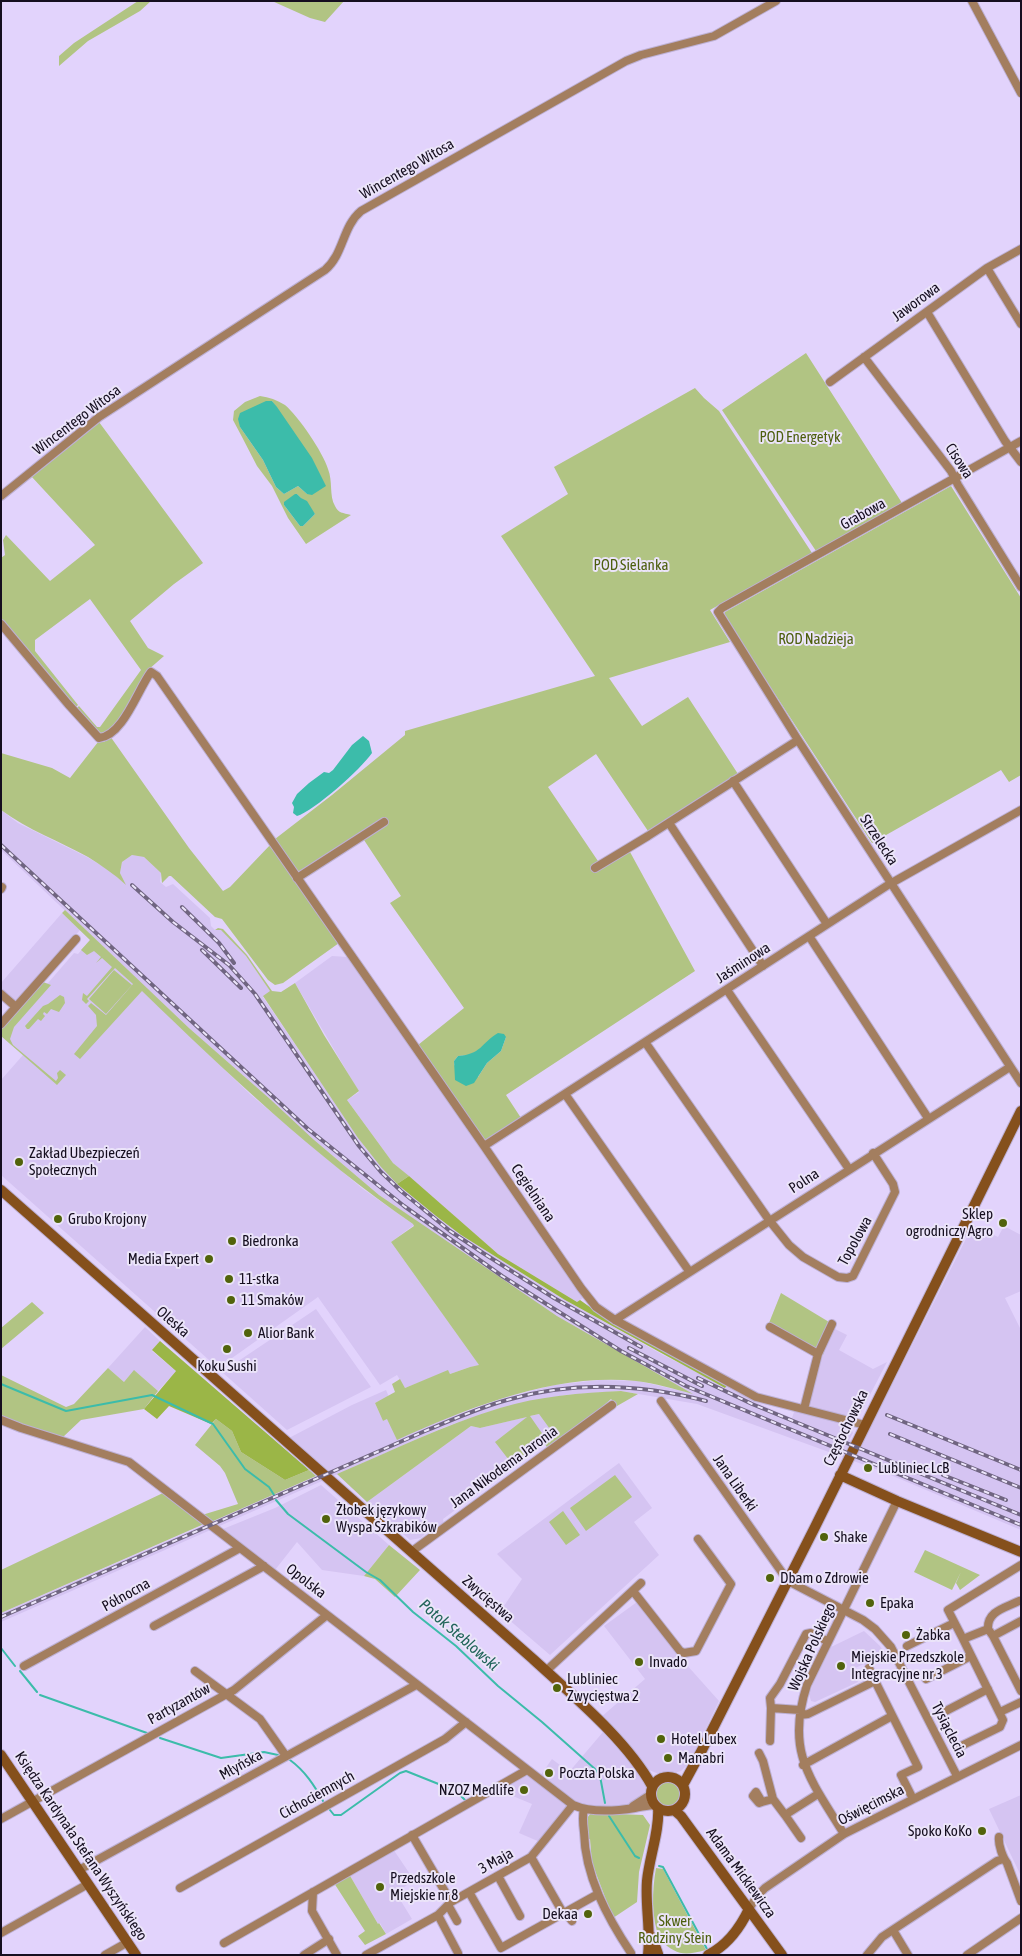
<!DOCTYPE html>
<html>
<head>
<meta charset="utf-8">
<style>
	body { margin:0 }
	#map { position:relative; width:1022px; height:1956px; overflow:hidden; background:#e2d3fc; font-family:"Asap Condensed",sans-serif }
	canvas { display:block }
	.frame { position:absolute; inset:0; border:2px solid #150e1f; pointer-events:none }
</style>
</head>
<body>
<div id="map">
<canvas width="1022" height="1956"></canvas>
<div class="frame"></div>
</div>
<script>
const c = document.querySelector('canvas').getContext('2d');
c.lineJoin = 'round';
function fillPath(path, color) {
  c.fillStyle = color;
  c.fill(path, 'evenodd');
}
function trace(path, color, width, dash) {
  c.strokeStyle = color;
  c.lineWidth = width;
  c.lineCap = dash ? 'butt' : 'round';
  c.setLineDash(dash || []);
  c.stroke(path);
}
function label(font, color, halo, rows, align = 'center') {
  c.font = font + ' "Asap Condensed",sans-serif';
  c.lineWidth = 4;
  c.setLineDash([]);
  c.textBaseline = 'middle';
  c.strokeStyle = halo;
  c.fillStyle = color;
  for (const [text, x, y, turn = 0] of rows) {
    c.save();
    c.translate(x, y);
    c.rotate((+turn || 0) * Math.PI / 180);
    c.textAlign = isNaN(turn) ? turn : align;
    if (halo) c.strokeText(text, 0, 0);
    c.fillText(text, 0, 0);
    c.restore();
  }
}
fillPath(new Path2D(`
	M1 810 18 823 87 857 109 870 124 883 120 873 122 862 132 855 144 857 161 873 160 882 166 887 173 884 210 918 211 926 215 930 221 929 246 956 271 992 263 997 367 1150 397 1184 436 1216 461 1235 565 1300 663 1355 764 1406 792 1418 795 1409 851 1425 850 1427 853 1433 849 1440 862 1444 973 1225 998 1237 1004 1226 1021 1235V1291L1005 1298 1021 1330V1530L881 1471 697 1404 621 1391 565 1395 501 1408 445 1427 1 1622V1613L326 1472 289 1438 352 1405 386 1390 389 1397 375 1403 383 1421 387 1419 442 1420 500 1399 554 1385 600 1380 638 1381 691 1393 557 1316 452 1246 379 1195 313 1139 270 1099 189 1028 1 850Z
	M62 913 80 930 16 1004 1 991V983Z
	M90 940 251 1095 363 1189 413 1224 414 1225 391 1242 480 1366 470 1367 450 1374 448 1371 405 1388 397 1375 380 1385 318 1297 218 1368 1 1175V1080L23 1055 1 1036 43 984 48 983 74 953 78 954Z
	M332 956 348 957 583 1298 577 1302 498 1254 393 1163 347 1100 359 1092 295 983Z
	M316 1309 371 1387 287 1430 222 1372Z
	M145 1327 160 1341 152 1351 176 1371 158 1391 135 1371 124 1382 108 1368Z
	M833 1328 847 1335 839 1350 873 1369 887 1362 858 1418 856 1419 809 1406 822 1358Z
	M539 1414 555 1436 443 1519 444 1524 432 1533 428 1530 421 1538 410 1540 367 1502 471 1426 480 1428Z
	M619 1463 652 1508 634 1522 659 1555 550 1655 500 1612 522 1579 497 1554Z
	M321 1485 389 1545 364 1576 322 1570 297 1542 275 1570 223 1529 275 1508Z
	M637 1602 677 1654 719 1701 705 1730 700 1745 687 1765 681 1771 664 1776 649 1770 600 1718 645 1679 604 1626Z
	M864 1631 880 1646 887 1657 866 1667 864 1664 853 1669 858 1682 815 1702 811 1701 809 1694 814 1682 831 1647Z
	M603 1732 634 1765 647 1784 648 1791 645 1797 632 1804 620 1807 593 1808 576 1803 540 1776 552 1759 569 1772Z
	M526 1773 568 1805 540 1842 519 1833 532 1804 496 1789Z
	M1021 1795V1876L989 1809Z
	M393 1849 414 1880 396 1893 412 1919 386 1934 380 1923 378 1924 349 1874Z`), '#d5c4f2');
fillPath(new Path2D(`
	M138 1H151L140 11 88 41 59 66V56L74 43Z
	M272 1H344L325 22 310 18Z
	M806 353 902 503 816 551 722 410Z
	M695 388 704 398 719 411 812 553 710 610 730 642 609 678 642 726 688 697 738 774 648 831 596 754 548 787 602 867 630 852 695 971 506 1095 521 1118 484 1141 418 1045 464 1008 390 903 401 896 364 840 386 824 299 873 275 839 332 795 405 735V731L595 676 501 536 568 494 554 467ZM506 1037 501 1051 487 1063 478 1077 454 1065V1061L458 1056 469 1055 480 1050 486 1043Z
	M260 396C269 397 277 400 285 405 298 416 323 452 328 469 333 481 329 496 335 506 338 513 343 513 351 515L306 544 288 518 272 486 257 466 242 437 233 420 234 411 245 402ZM272 401 290 428 307 494 298 486 284 494 276 487 263 460 240 427ZM297 494 315 514 303 526H300L284 505Z
	M99 422 203 563 174 584 130 621 148 648 164 656 148 670 123 716 116 725 101 736 75 710 79 706 97 727H100L141 670 90 599 35 640V651L78 705 74 709 1 620V558L5 555 3 540 6 535 50 581 95 545 31 476Z
	M951 486 1021 598V775L1009 782 1001 770 872 843 724 616 725 612Z
	M110 736 189 848 223 891 230 887 271 844 339 943 283 983 275 985 268 980 222 919 215 917 171 876H169L162 883 161 873 144 857 132 855 122 862 120 873 126 885C114 874 101 865 88 857 59 841 28 830 1 810V753L52 768 70 778 98 742H104Z
	M65 910 189 1028 270 1099 313 1139 379 1195 557 1316 693 1394C674 1389 655 1383 636 1381 553 1373 471 1407 397 1440L387 1419 383 1421 375 1403 395 1392 392 1384 400 1379 405 1388 448 1370 450 1374 470 1367 479 1365 391 1242 414 1226 413 1224C314 1156 227 1073 142 991L80 1059 74 1054 97 1026 96 1015 88 1006 91 1003 106 1015 133 984 115 968 87 999 89 1001 86 1004 82 1000 83 993 87 996 112 967 102 958 96 963 101 957 94 951 87 955 81 950 90 940 62 913Z
	M218 928 223 929 247 955 272 991 281 992 295 983 324 1035 359 1091 347 1100 393 1163 409 1176 397 1184 381 1167 358 1138 263 996 270 991 246 956 221 930H215Z
	M114 970 132 985 106 1014 89 999Z
	M43 982 51 985 14 1027 10 1039 13 1045 56 1081 58 1078 57 1073 60 1070 66 1075 57 1085 1 1036V1028Z
	M60 995 64 997 65 1003 59 1012 51 1009 47 1014 44 1012 43 1014 45 1016 41 1021 38 1019 29 1029H27L25 1026 43 1006 48 1004Z
	M781 1293 834 1325 823 1355 769 1323Z
	M32 1302 44 1313 1 1349V1328Z
	M108 1368 124 1382 134 1370 158 1391 144 1409 81 1420 62 1438 28 1429 1 1416V1375L66 1407 74 1404Z
	M621 1391 638 1394 617 1406 611 1399 589 1419 548 1449 545 1444 555 1436 539 1414 530 1416 546 1439 512 1464 495 1442 527 1417 480 1428 471 1426 367 1502 337 1474C391 1451 444 1425 500 1408 539 1396 581 1393 621 1391Z
	M216 1419 232 1431 241 1452 285 1480 309 1470 316 1476 211 1522 202 1515 238 1504 225 1473 220 1466 195 1445Z
	M615 1475 632 1497 586 1531 570 1508Z
	M163 1493 204 1524 1 1613V1570Z
	M563 1511 580 1535 566 1545 549 1522Z
	M389 1545 420 1570 395 1597 375 1579 364 1576Z
	M925 1550 980 1575 960 1590 956 1583 961 1572 952 1590 914 1572Z
	M654 1793a13 13 0 1 1 26 0a13 13 0 1 1-26 0Z
	M591 1813 643 1815 650 1825 639 1872 637 1902 613 1918 592 1863 590 1839H587V1818Z
	M656 1868 663 1869 706 1950C683 1956 677 1955 660 1940 651 1918 652 1891 656 1868Z
	M349 1874 378 1924 379 1923 386 1934 365 1945 358 1936 365 1931 334 1883Z`), '#b1c483');
fillPath(new Path2D(`
	M409 1176 498 1254 577 1302 580 1300 601 1315 727 1385 725 1388 565 1300 461 1235 436 1216 397 1184Z
	M160 1341 309 1470 285 1480 241 1452 232 1431 216 1419 211 1424 169 1406 157 1419 144 1409 176 1371 152 1350Z`), '#9bb647');
fillPath(new Path2D(`
	M266 401H272L277 407 312 458 326 486 312 495 307 494 298 486 284 494 276 487 263 460 240 427 238 419 240 413Z
	M295 494H297L301 498 307 501 315 514 303 526H300L284 505V502Z
	M363 736 369 741 372 753C361 769 314 811 297 816L293 813 294 807 292 803 297 794 309 783 324 772 329 773 333 770 352 745Z
	M498 1033 504 1034 506 1037 501 1051 487 1063 474 1083 466 1086 455 1080 454 1061 458 1056C482 1054 480 1044 498 1033Z`), '#3cbcaa');
trace(new Path2D(`
	M1 1384 66 1411 152 1395 213 1424 245 1469 269 1487 274 1495
	M276 1500 288 1514 366 1572 380 1580 413 1612 456 1646 498 1686 542 1722 595 1769 600 1776 605 1803
	M1 1648 15 1666
	M20 1671 37 1692
	M40 1695 147 1733
	M160 1738 221 1758 264 1752 278 1755
	M290 1760C305 1771 314 1785 323 1801
	M330 1810 334 1815H341L400 1773 406 1771 456 1791 466 1801
	M609 1816 635 1856 639 1858
	M659 1866 663 1867 707 1949`), '#3cbcaa', 2);
const street = new Path2D(`
	M972 1 1021 93
	M987 268 1021 324
	M927 312 1005 441 1021 462
	M864 357 951 471 958 485 1021 587
	M830 382 987 268 1021 249
	M1021 441 722 608 718 612 798 740 1021 1083
	M1 496 99 417 325 270C344 254 342 227 361 211L626 61 641 55 714 36 776 1
	M1 624 68 704 99 738C123 736 138 689 151 672L157 676 484 1146 581 1288 596 1307 615 1320 756 1397 865 1425
	M733 781 827 924
	M669 823 763 966
	M595 868 648 836 798 740
	M297 878 384 822
	M1 889 2 887
	M809 936 928 1118
	M727 990 849 1169
	M1 994 16 1007
	M1 1024 76 939
	M645 1042 769 1220
	M565 1094 689 1271
	M484 1146 888 885 1021 810
	M769 1220 789 1245 803 1257 838 1277 847 1278 853 1276 895 1192 893 1184 873 1153
	M615 1320 1010 1067
	M770 1327 818 1354 804 1409
	M818 1354 832 1324
	M661 1401 788 1581 863 1620 875 1629 891 1647 957 1776
	M1 1420 21 1428 129 1462 573 1805C591 1813 616 1811 635 1808 642 1807 648 1805 655 1805
	M411 1552 612 1405
	M633 1591 680 1651 684 1653 696 1651 731 1584 698 1539
	M154 1626 264 1566
	M988 1629 963 1639 948 1610 1021 1565
	M988 1629 993 1636 1021 1691
	M988 1629C987 1611 1005 1608 1019 1601
	M993 1636 1021 1621
	M907 1646 954 1623
	M24 1666 240 1548
	M869 1668 875 1681
	M195 1671 260 1719 286 1756
	M546 1671 641 1583
	M926 1679 971 1656
	M800 1710 771 1708 770 1698 780 1684 806 1634 811 1633 827 1641
	M1000 1712 1021 1702
	M942 1713 988 1689
	M800 1715 808 1714 875 1681 918 1767 901 1775 913 1799
	M770 1741 771 1708
	M959 1747 1000 1727 1003 1720 963 1639
	M759 1753 763 1761 773 1799 785 1815 818 1794
	M803 1765 892 1716
	M762 1802 759 1803 753 1796 756 1792 762 1802 773 1799
	M633 1806 650 1795
	M584 1809C582 1817 583 1824 584 1832 585 1876 607 1917 631 1953
	M785 1815 801 1838
	M1 1819 234 1690 327 1615
	M844 1834C811 1780 785 1752 807 1685L897 1501
	M412 1835 451 1902
	M999 1837C998 1845 1003 1858 1007 1863L1021 1901
	M531 1857 563 1913 568 1916 572 1921
	M79 1870 416 1685
	M498 1876 520 1916
	M180 1888 445 1739 466 1722
	M313 1892 312 1911 337 1955
	M469 1892 501 1948 598 1894
	M448 1905 457 1921
	M749 1909 757 1896 765 1888 844 1834 1021 1745
	M438 1915 458 1953
	M893 1930 908 1955
	M1 1933 88 1884
	M224 1943 527 1770
	M105 1955 128 1942
	M304 1955 329 1939
	M366 1955 438 1915 451 1902 531 1857 573 1805
	M867 1955 882 1937 997 1861 1003 1859
	M967 1955 1021 1918`);
const secondary = new Path2D(`
	M1 1190 533 1659C572 1695 626 1739 652 1786
	M840 1475 897 1501 1021 1552
	M1 1755 136 1955
	M651 1794a17 17 0 1 1 34 0a17 17 0 1 1-34 0Z
	M683 1785 702 1750 814 1529 1021 1111
	M674 1810 681 1816 782 1955
	M652 1937 658 1954
	M648 1955C651 1930 645 1906 647 1881 649 1858 660 1830 658 1808
	M708 1955C728 1945 740 1928 749 1909`);
trace(street, '#bdb0d4', 10);
trace(secondary, '#bdb0d4', 12);
trace(street, '#a37e5f', 8);
trace(secondary, '#85501c', 10);
const rail = new Path2D(`
	M1 845 308 1129 404 1206 502 1276 621 1351 686 1386 1021 1525
	M132 885 173 922 229 965 255 994 359 1146 381 1172 401 1191 450 1231 483 1253 554 1298 641 1347
	M182 907 219 943 234 963
	M202 950 241 988
	M629 1348 702 1386
	M698 1378 752 1404 1021 1515
	M887 1415 1021 1470
	M890 1434 1021 1488
	M943 1475 1006 1500
	M1 1617 425 1431C452 1420 478 1408 507 1400 572 1381 641 1384 706 1401`);
trace(rail, '#706581', 4);
trace(rail, '#ebe4f9', 2, [5.5]);
for (const [x, y, r, color] of [
	[19,1162,5,"#51630b"],
	[58,1219,5,"#51630b"],
	[1003,1223,5,"#51630b"],
	[232,1241,5,"#51630b"],
	[209,1259,5,"#51630b"],
	[229,1279,5,"#51630b"],
	[231,1300,5,"#51630b"],
	[248,1333,5,"#51630b"],
	[227,1349,5,"#51630b"],
	[868,1468,5,"#51630b"],
	[326,1519,5,"#51630b"],
	[824,1537,5,"#51630b"],
	[770,1578,5,"#51630b"],
	[870,1603,5,"#51630b"],
	[906,1635,5,"#51630b"],
	[639,1662,5,"#51630b"],
	[841,1666,5,"#51630b"],
	[557,1688,5,"#51630b"],
	[661,1739,5,"#51630b"],
	[668,1758,5,"#51630b"],
	[549,1773,5,"#51630b"],
	[524,1790,5,"#51630b"],
	[982,1831,5,"#51630b"],
	[380,1887,5,"#51630b"],
	[588,1914,5,"#51630b"]
]) {
  const dot = new Path2D();
  dot.arc(x, y, r, 0, 2 * Math.PI);
  c.fillStyle = color;
  c.fill(dot);
  trace(dot, '#ebe4f9', 2);
}
label('15px', '#150e1f', '#ebe4f9', [
	["Wincentego Witosa",407,169,-30],
	["Jaworowa",916,302,-36],
	["Wincentego Witosa",77,420,-37],
	["Cisowa",959,461,57],
	["Grabowa",863,514,-29],
	["Strzelecka",879,840,57],
	["Jaśminowa",743,963,-33],
	["Polna",804,1181,-33],
	["Cegielniana",533,1193,56],
	["Topolowa",855,1241,-61],
	["Oleska",173,1322,41],
	["Częstochowska",846,1428,-64],
	["Jana Nikodema Jaronia",504,1467,-36],
	["Jana Liberki",735,1483,55],
	["Opolska",306,1581,38],
	["Północna",126,1595,-29],
	["Zwycięstwa",488,1599,41],
	["Wojska Polskiego",812,1647,-66],
	["Partyzantów",179,1704,-29],
	["Tysiąclecia",949,1730,63],
	["Młyńska",241,1765,-29],
	["Cichociemnych",317,1795,-29],
	["Oświęcimska",871,1805,-27],
	["Księdza Kardynała Stefana Wyszyńskiego",81,1846,56],
	["3 Maja",496,1861,-29],
	["Adama Mickiewicza",741,1873,54]
]);
label('15px', '#4d5f0e', '#ebe4f9', [
	["POD Energetyk",800,437],
	["POD Sielanka",631,565],
	["ROD Nadzieja",816,639],
	["Skwer",675,1921],
	["Rodziny Stein",675,1938]
]);
label('15px', '#150e1f', '#ebe4f9', [
	["Zakład Ubezpieczeń",29,1153],
	["Społecznych",29,1170],
	["Sklep",993,1214,"right"],
	["ogrodniczy Agro",993,1231,"right"],
	["Grubo Krojony",68,1219],
	["Biedronka",242,1241],
	["Media Expert",199,1259,"right"],
	["11-stka",239,1279],
	["11 Smaków",241,1300],
	["Alior Bank",258,1333],
	["Koku Sushi",227,1366,"center"],
	["Lubliniec LcB",878,1468],
	["Żłobek językowy",336,1510],
	["Wyspa Szkrabików",336,1527],
	["Shake",834,1537],
	["Dbam o Zdrowie",780,1578],
	["Epaka",880,1603],
	["Żabka",916,1635],
	["Miejskie Przedszkole",851,1657],
	["Integracyjne nr 3",851,1674],
	["Invado",649,1662],
	["Lubliniec",567,1679],
	["Zwycięstwa 2",567,1696],
	["Hotel Lubex",671,1739],
	["Manabri",678,1758],
	["Poczta Polska",559,1773],
	["NZOZ Medlife",514,1790,"right"],
	["Spoko KoKo",972,1831,"right"],
	["Przedszkole",390,1878],
	["Miejskie nr 8",390,1895],
	["Dekaa",578,1914,"right"]
], 'left');
label('italic 16px', '#21645a', '#ebe4f9', [
	["Potok Steblowski",459,1635,41]
]);
</script>
</body>
</html>
